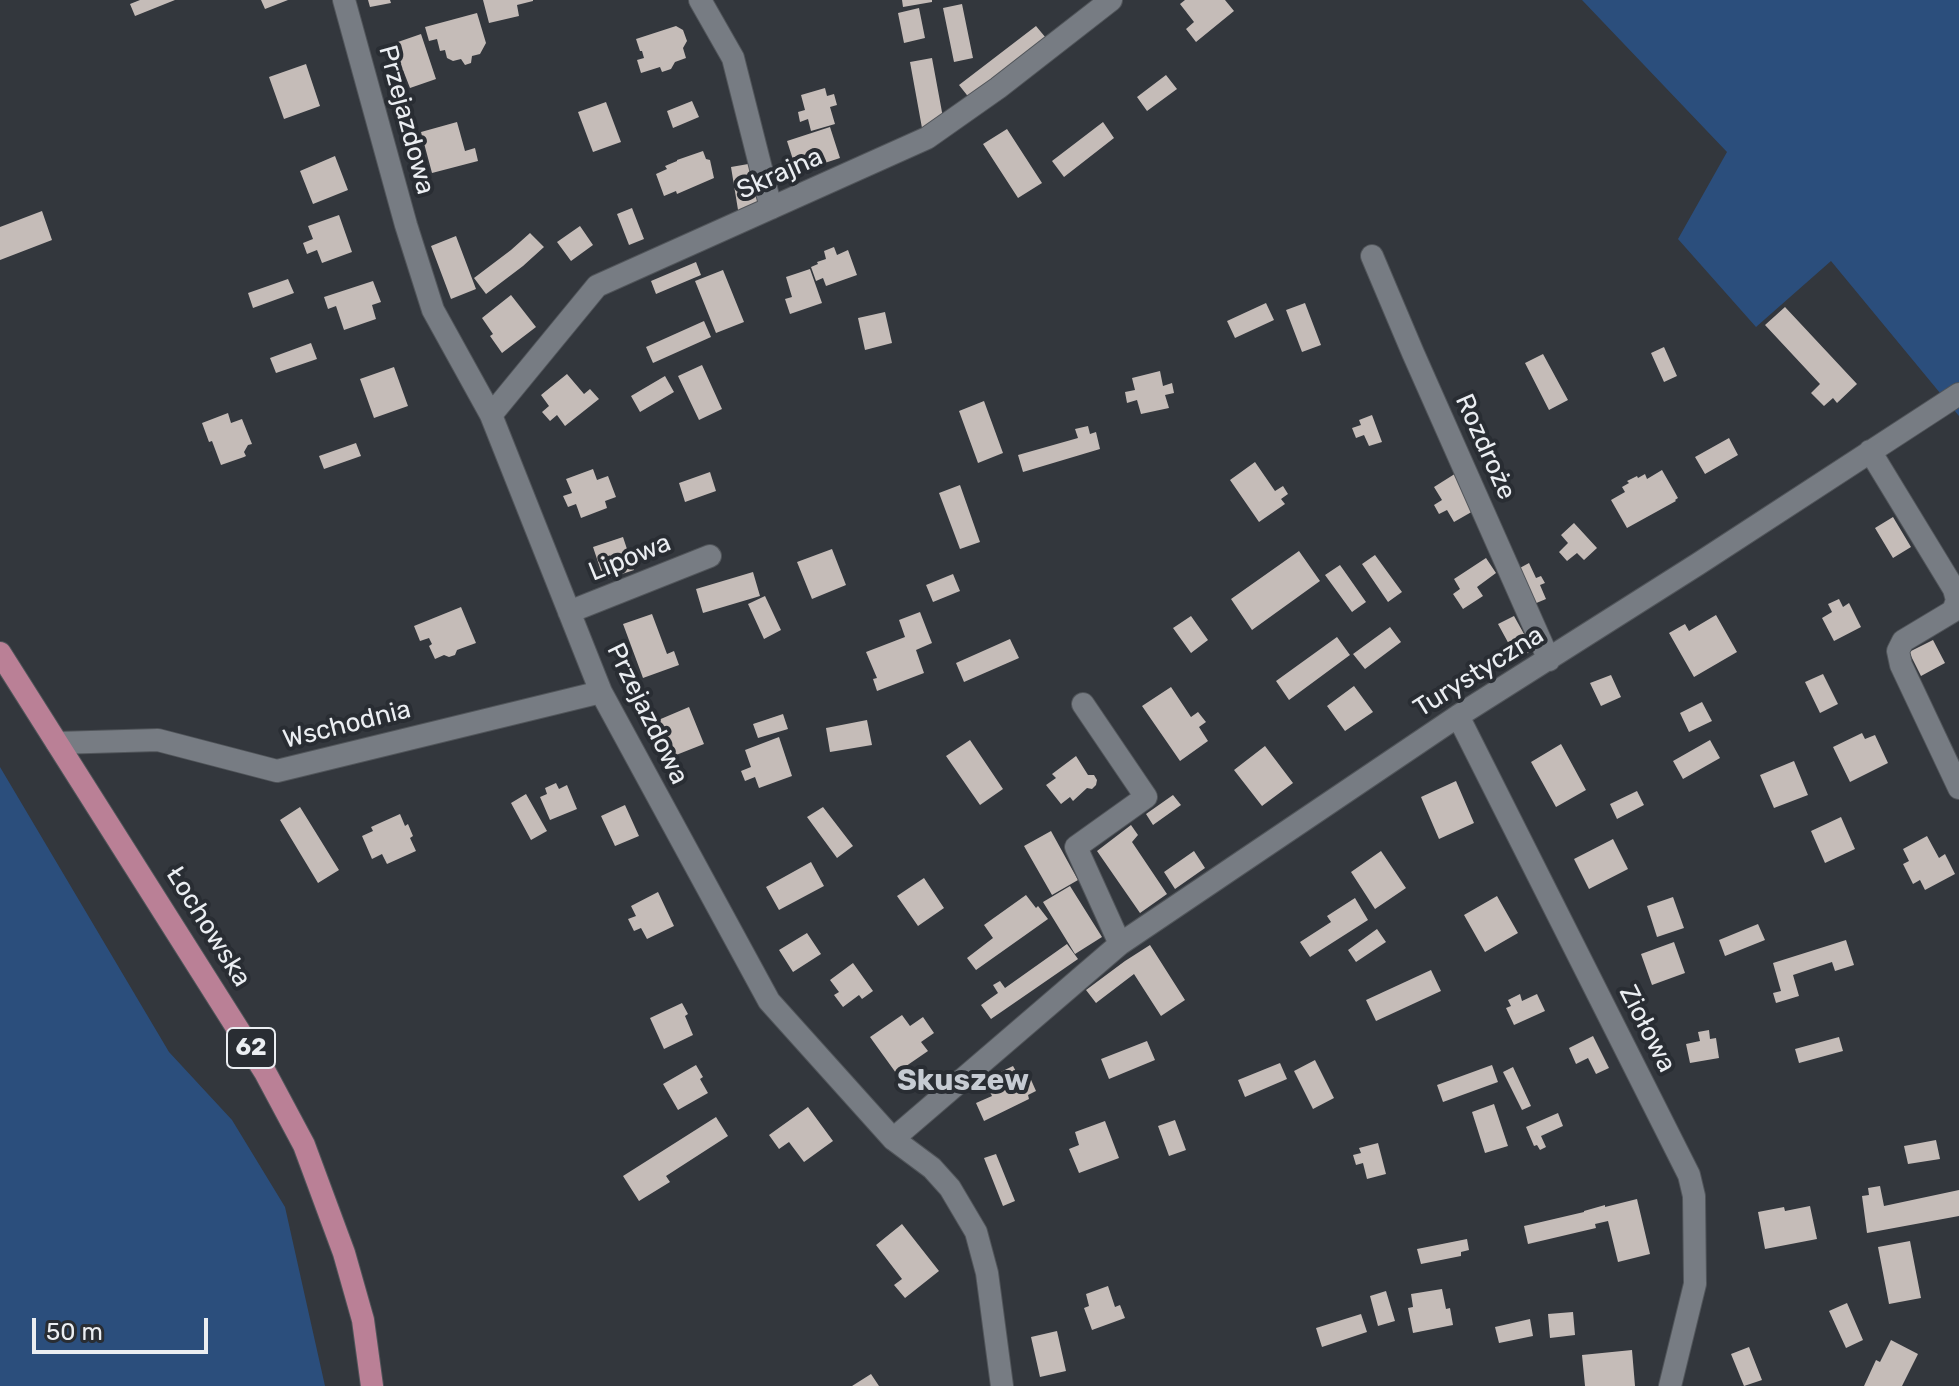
<!DOCTYPE html>
<html>
<head>
<meta charset="utf-8">
<style>
	body { margin:0 }
	#map { position:relative; width:1959px; height:1386px; overflow:hidden; background:#33373d; font-family:Rubik,sans-serif }
	canvas { display:block }
	.scale { position:absolute; left:32px; top:1318px; width:176px; height:36px; box-sizing:border-box; border:4px solid #ebeef2; border-top:0; padding-left:10px; font-size:24px; line-height:28px; white-space:nowrap; color:#ebeef2; -webkit-text-stroke:6px #292d33; paint-order:stroke }
</style>
</head>
<body>
<div id="map">
<canvas width="1959" height="1386"></canvas>
<div class="scale">50 m</div>
</div>
<script>
const c = document.querySelector('canvas').getContext('2d');
c.lineJoin = 'round';
function fillPath(path, color) {
  c.fillStyle = color;
  c.fill(path, 'evenodd');
}
function trace(path, color, width, dash) {
  c.strokeStyle = color;
  c.lineWidth = width;
  c.lineCap = dash ? 'butt' : 'round';
  c.setLineDash(dash || []);
  c.stroke(path);
}
function label(font, color, halo, rows, align = 'center') {
  c.font = font + ' Rubik,sans-serif';
  c.lineWidth = 8;
  c.setLineDash([]);
  c.textBaseline = 'middle';
  c.strokeStyle = halo;
  c.fillStyle = color;
  for (const [text, x, y, turn = 0] of rows) {
    c.save();
    c.translate(x, y);
    c.rotate((+turn || 0) * Math.PI / 180);
    c.textAlign = isNaN(turn) ? turn : align;
    if (halo) c.strokeText(text, 0, 0);
    c.fillText(text, 0, 0);
    c.restore();
  }
}
fillPath(new Path2D(`
	M1582 0H1959V416L1831 261 1756 327 1678 239 1727 152Z
	M0 767 169 1052 232 1120 285 1207 325 1386H0Z`), '#2b4e7c');
fillPath(new Path2D(`
	M140 0H175L135 16 130 4Z
	M261 0H288L265 9Z
	M368 0H390L391 3 370 7Z
	M483 0H533V1L517 5 519 16 489 23Z
	M902 0H932V2L903 7Z
	M1185 0H1225L1234 11 1196 42 1186 29 1194 22 1180 4Z
	M962 4 973 58 954 62 943 8Z
	M919 8 925 38 904 43 898 13Z
	M477 13 486 43 480 54 472 56 471 63 465 65 461 59 453 61 447 58 445 50 440 51 437 39 429 41 425 27Z
	M676 26 683 30 687 41 683 48 686 58 675 62 671 69 662 72 660 67 641 73 637 60 644 58 642 51H640L636 39Z
	M1036 26 1051 44 974 104 959 85Z
	M421 34 436 79 410 88 403 70 395 73 391 61 400 59 395 43Z
	M932 58 944 123 922 128 910 62Z
	M306 64 320 106 284 119 269 77Z
	M1166 75 1177 89 1147 111 1137 97Z
	M825 88 827 96 834 94 837 105 830 107 835 124 811 131 808 119 800 122 798 112 805 110 801 95Z
	M692 101 699 117 673 128 667 111Z
	M606 102 621 142 593 152 578 112Z
	M457 122 465 151 475 148 478 161 432 173 421 132Z
	M1103 122 1114 138 1064 177 1052 161Z
	M830 127 840 158 797 172 787 141Z
	M1007 129 1042 183 1018 198 983 144Z
	M703 151 706 159 710 160 714 178 677 194 676 191 664 196 656 174 667 169 665 166 677 161V160Z
	M335 156 348 190 313 204 300 171Z
	M754 163 762 212 739 216 731 167Z
	M632 208 644 239 629 245 617 214Z
	M42 211 52 240 0 260V227Z
	M339 215 352 252 322 263 317 250 307 254 303 243 313 239 308 226Z
	M580 226 593 245 571 261 557 242Z
	M530 233 544 247 523 266 486 294 474 278 511 250Z
	M456 236 476 289 451 299 431 246Z
	M834 247 837 255 848 250 857 275 826 286 823 278 816 281 811 267 818 264 817 262 826 259 824 251Z
	M696 262 701 275 656 294 651 281Z
	M810 269 822 303 790 314 785 299 792 297 786 277Z
	M723 270 744 322 716 333 695 281Z
	M288 279 294 293 253 308 248 293Z
	M373 281 381 302 372 305 376 319 344 330 336 306 328 309 324 297Z
	M511 295 536 327 502 353 490 336 493 334 482 318Z
	M1266 303 1274 320 1235 338 1227 321Z
	M1305 303 1321 345 1302 352 1286 310Z
	M1785 307 1857 384 1837 403 1833 398 1824 406 1811 393 1820 384 1765 325Z
	M885 312 892 343 865 350 858 318Z
	M704 321 711 337 653 363 646 347Z
	M311 343 317 359 276 373 270 358Z
	M1664 347 1677 376 1664 382 1651 353Z
	M1543 354 1568 400 1549 410 1525 363Z
	M702 365 722 409 699 420 678 376Z
	M394 367 408 406 374 418 360 379Z
	M1160 371 1163 386 1172 383 1174 393 1165 395 1169 408 1141 414 1137 400 1127 403 1125 392 1135 390 1132 378Z
	M567 374 584 394 590 389 599 399 565 426 557 415 550 421 542 412 549 406 541 395Z
	M665 376 674 392 640 412 631 396Z
	M984 401 1003 453 978 463 959 411Z
	M228 413 231 423 242 419 252 444 248 445 244 452 246 456 244 457 221 465 212 441 209 442 202 423Z
	M1372 415 1382 442 1369 446 1364 435 1356 438 1352 428 1361 425 1359 420Z
	M1088 426 1090 434 1096 432 1100 449 1023 472 1018 455 1078 438 1075 429Z
	M1729 438 1738 455 1705 474 1695 457Z
	M356 443 361 456 324 469 319 456Z
	M1255 462 1275 491 1283 486 1288 494 1281 499 1285 504 1259 522 1230 480Z
	M593 469 597 480 608 476 616 497 605 501 607 508 581 518 576 504 568 507 563 496 572 493 566 479Z
	M1461 470 1475 510 1454 522 1447 510 1439 514 1434 505 1442 500 1434 487Z
	M1662 470 1678 498 1675 500 1676 501 1627 528 1611 500 1625 492 1622 487 1629 483 1627 481 1637 476 1638 478 1645 474 1647 479Z
	M710 472 716 491 685 502 679 483Z
	M960 485 980 542 960 549 939 493Z
	M1893 517 1911 547 1893 558 1875 528Z
	M1574 523 1597 548 1584 560 1577 553 1567 561 1559 552 1568 543 1561 535Z
	M623 537 634 570 604 580 593 547Z
	M832 549 846 585 812 599 797 562Z
	M1299 551 1320 581 1252 630 1231 599Z
	M1375 555 1402 592 1388 602 1362 564Z
	M1486 558 1496 573 1477 587 1483 596 1463 609 1453 594 1460 589 1454 579Z
	M1529 563 1536 578 1541 576 1545 583 1540 585 1546 599 1534 604 1518 569Z
	M1340 565 1366 602 1352 612 1325 575Z
	M753 572 760 596 703 613 696 589Z
	M953 574 960 591 933 602 926 585Z
	M765 596 781 630 764 639 748 604Z
	M1839 599 1843 607 1849 603 1861 627 1834 641 1822 618 1832 612 1828 604Z
	M461 607 476 643 457 650 455 655 449 657 444 655 435 659 429 646 432 644 429 638 420 641 414 626Z
	M920 612 932 643 916 650 924 673 877 691 873 679 877 678 866 652 905 637 899 620Z
	M652 614 667 654 674 651 679 665 643 678 623 624Z
	M1716 615 1737 652 1694 677 1669 633 1685 624 1689 631Z
	M1191 616 1208 640 1191 653 1173 628Z
	M1514 616 1533 650 1517 659 1498 624Z
	M1390 627 1401 642 1365 669 1353 654Z
	M1337 637 1350 655 1289 700 1276 681Z
	M1010 639 1019 658 964 682 956 663Z
	M1933 640 1945 663 1921 676 1909 652Z
	M1823 674 1838 704 1820 713 1805 682Z
	M1611 675 1621 697 1601 706 1590 683Z
	M1354 686 1373 712 1345 731 1327 706Z
	M1171 687 1191 717 1198 712 1206 722 1199 727 1208 741 1180 761 1142 706Z
	M1702 702 1712 721 1689 732 1680 713Z
	M689 707 704 744 671 757 656 721Z
	M783 714 788 729 758 738 753 724Z
	M867 720 872 745 830 752 826 728Z
	M1862 733 1865 739 1875 735 1888 763 1850 782 1833 747Z
	M779 737 792 776 759 788 755 777 745 781 741 771 751 767 745 750Z
	M970 740 1003 789 980 805 946 756Z
	M1710 740 1720 758 1683 779 1673 761Z
	M1561 744 1586 790 1556 807 1531 762Z
	M1265 746 1293 783 1262 806 1234 770Z
	M1076 756 1088 775H1094L1097 780 1096 785 1092 789 1087 788 1073 801 1070 797 1061 804 1046 785 1056 778 1052 774Z
	M1794 761 1808 795 1774 808 1760 775Z
	M1456 781 1474 823 1439 839 1421 797Z
	M556 783 559 789 567 785 577 809 550 820 540 797 547 794 545 788Z
	M1637 791 1644 805 1617 819 1610 804Z
	M526 794 547 831 531 840 511 803Z
	M1173 795 1181 805 1153 825 1146 814Z
	M625 805 639 836 615 846 601 816Z
	M300 807 339 870 318 883 280 820Z
	M823 807 853 846 837 858 807 817Z
	M400 814 405 826 408 824 413 836 410 838 416 851 387 864 382 854 372 859 362 836 373 831 371 827Z
	M1841 817 1855 849 1825 863 1811 831Z
	M1131 825 1138 835 1132 842 1167 894 1140 913 1097 851Z
	M1051 831 1078 880 1052 895 1024 846Z
	M1927 836 1939 858 1945 854 1955 874 1925 890 1920 880 1913 884 1903 864 1909 861 1903 849Z
	M1613 839 1628 869 1589 889 1574 859Z
	M1194 851 1205 868 1175 889 1164 872Z
	M1381 851 1406 888 1375 909 1351 872Z
	M811 862 824 886 779 910 766 887Z
	M924 878 944 908 918 926 897 896Z
	M1070 886 1102 937 1075 954 1043 902Z
	M658 892 674 926 647 939 641 928 634 931 628 919 636 916 631 906Z
	M1026 895 1036 908 1038 906 1048 919 976 970 967 958 993 938 984 925Z
	M1497 896 1518 933 1485 952 1464 915Z
	M1673 897 1684 928 1657 937 1647 906Z
	M1355 898 1368 920 1310 957 1300 942 1331 922 1327 916Z
	M1758 924 1765 940 1725 956 1719 940Z
	M1377 929 1386 942 1356 962 1348 950Z
	M807 933 821 954 793 972 779 950Z
	M1846 940 1854 965 1835 971 1832 962 1793 975 1799 996 1776 1003 1773 993 1781 991 1773 963Z
	M1674 942 1685 973 1652 985 1641 954Z
	M1067 944 1078 959 991 1019 981 1005 998 993 993 985 1000 981 1005 988Z
	M1150 945 1185 1000 1161 1016 1134 974 1096 1003 1086 990 1125 961Z
	M853 963 873 991 862 999 859 995 843 1007 834 995 839 992 830 980Z
	M1431 970 1441 991 1376 1021 1366 1000Z
	M1520 994 1522 1001 1537 994 1545 1011 1514 1025 1506 1008 1511 1006 1508 1000Z
	M682 1003 688 1014 685 1016 693 1035 664 1049 650 1018Z
	M902 1015 910 1026 923 1017 934 1033 921 1042 928 1051 896 1073 870 1037Z
	M1709 1030 1710 1039 1716 1038 1719 1058 1690 1063 1686 1044 1700 1041 1698 1032Z
	M1593 1036 1609 1068 1596 1074 1588 1058 1576 1064 1569 1048Z
	M1839 1037 1843 1051 1799 1063 1795 1049Z
	M1147 1041 1155 1060 1109 1079 1101 1059Z
	M1315 1060 1334 1098 1313 1109 1294 1071Z
	M1280 1063 1287 1079 1245 1097 1238 1080Z
	M696 1065 703 1077 700 1079 708 1093 678 1110 663 1084Z
	M1492 1065 1498 1082 1443 1102 1437 1085Z
	M1013 1066 1019 1077 1028 1073 1036 1091 1028 1095 1029 1099 984 1121 976 1103 992 1096 984 1080Z
	M1513 1067 1531 1106 1522 1110 1503 1072Z
	M1494 1104 1508 1146 1485 1153 1472 1112Z
	M808 1107 833 1141 804 1162 789 1142 779 1149 769 1135Z
	M1558 1113 1563 1126 1541 1136 1546 1147 1540 1150 1537 1145 1534 1146 1526 1127Z
	M716 1117 728 1136 666 1176 670 1182 639 1201 623 1176Z
	M1175 1120 1186 1150 1169 1156 1158 1126Z
	M1105 1121 1119 1158 1079 1173 1069 1149 1079 1145 1075 1132Z
	M1936 1140 1940 1159 1908 1164 1904 1146Z
	M1378 1143 1386 1174 1367 1179 1363 1163 1356 1165 1353 1155 1361 1153 1359 1148Z
	M996 1154 1015 1201 1003 1206 984 1158Z
	M1880 1186 1884 1206 1959 1190V1216L1867 1233 1862 1196 1869 1195 1868 1188Z
	M1637 1199 1650 1254 1618 1262 1608 1221 1595 1224 1596 1228 1528 1244 1524 1226 1584 1212V1211L1605 1205V1207Z
	M1810 1206 1817 1239 1765 1249 1758 1212 1784 1207 1785 1211Z
	M902 1224 939 1271 905 1298 894 1285 902 1279 876 1245Z
	M1467 1239 1469 1250 1461 1252V1256L1421 1264 1417 1249Z
	M1910 1241 1921 1298 1889 1304 1878 1247Z
	M1108 1286 1115 1307 1120 1305 1125 1318 1092 1330 1084 1308 1089 1306 1086 1294Z
	M1442 1289 1446 1309 1450 1308 1453 1325 1413 1333 1408 1308 1413 1307 1411 1294Z
	M1386 1291 1395 1321 1378 1326 1370 1296Z
	M1847 1303 1863 1340 1846 1348 1829 1311Z
	M1573 1312 1575 1335 1550 1338 1548 1314Z
	M1361 1314 1367 1332 1322 1347 1316 1328Z
	M1530 1319 1533 1336 1499 1343 1495 1327Z
	M1057 1331 1066 1371 1040 1377 1031 1337Z
	M1891 1340 1918 1354 1902 1386H1864L1876 1360 1880 1362Z
	M1749 1347 1762 1380 1744 1386 1731 1354Z
	M1632 1350 1635 1386H1585L1582 1355Z
	M871 1374 879 1386H852Z`), '#c5bcb8');
const minor = new Path2D(`
	M344 0 406 225 433 310 491 415 601 692 769 1001 893 1139 932 1168 950 1188 976 1232 987 1273 1002 1386
	M700 0 733 58 771 208
	M1372 256 1413 353 1549 660
	M491 415 597 286 927 138 998 88 1111 0
	M1870 451 1954 589 1957 600 1953 611 1903 641 1898 651 1901 665 1959 788
	M569 612 710 556
	M1083 704 1146 797 1076 847 1120 944
	M1458 716 1689 1175 1694 1196 1695 1284 1670 1386
	M57 743 158 740 277 771 601 692
	M893 1139 1120 944 1458 716 1698 564 1959 394`);
const primary = new Path2D(`
	M0 653 265 1072 304 1145 344 1253 363 1320 372 1386`);
trace(minor, '#51555a', 24);
trace(primary, '#51555a', 24);
trace(minor, '#777c83', 22);
trace(primary, '#ba8096', 22);
for (const [x, y, w] of [
	[251,1048,48]
]) {
  const box = new Path2D();
  box.roundRect(x - w / 2, y - 20, w, 40, 6);
  c.fillStyle = '#292d33';
  c.fill(box);
  trace(box, '#ebeef2', 2);
}
label('bold 24px', '#ebeef2', null, [
	["62",251,1048]
]);
label('26px', '#ebeef2', '#292d33', [
	["Przejazdowa",406,120,75],
	["Skrajna",780,174,-24],
	["Rozdroże",1485,447,66],
	["Lipowa",630,558,-22],
	["Turystyczna",1479,672,-32],
	["Przejazdowa",647,714,64],
	["Wschodnia",347,725,-14],
	["Łochowska",208,927,58],
	["Ziołowa",1647,1029,63]
]);
label('bold 30px', '#c6cbd3', '#292d33', [
	["Skuszew",963,1081]
]);
</script>
</body>
</html>
